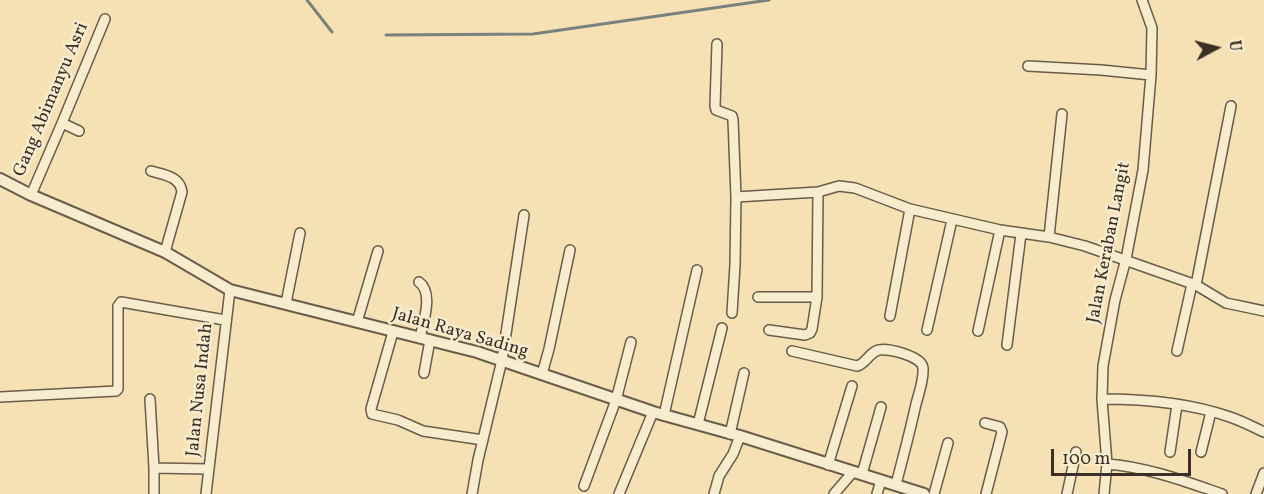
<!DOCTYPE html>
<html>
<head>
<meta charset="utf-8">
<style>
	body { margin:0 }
	#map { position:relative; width:1264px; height:494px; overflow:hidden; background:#f5e1b4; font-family:Vollkorn,serif }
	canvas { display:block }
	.north { position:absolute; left:1186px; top:18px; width:60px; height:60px; -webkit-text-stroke:4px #f8ecce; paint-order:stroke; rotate:83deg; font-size:16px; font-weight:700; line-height:24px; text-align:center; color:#3a3027 }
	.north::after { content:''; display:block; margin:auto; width:21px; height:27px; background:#3a3027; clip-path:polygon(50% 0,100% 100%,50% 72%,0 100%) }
	.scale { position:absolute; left:1051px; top:449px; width:140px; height:27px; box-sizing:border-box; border:3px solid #3a3027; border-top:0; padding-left:8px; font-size:18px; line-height:21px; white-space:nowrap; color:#3a3027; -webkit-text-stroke:4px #f8ecce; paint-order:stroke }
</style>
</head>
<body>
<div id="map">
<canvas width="1264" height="494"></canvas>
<div class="north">U</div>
<div class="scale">100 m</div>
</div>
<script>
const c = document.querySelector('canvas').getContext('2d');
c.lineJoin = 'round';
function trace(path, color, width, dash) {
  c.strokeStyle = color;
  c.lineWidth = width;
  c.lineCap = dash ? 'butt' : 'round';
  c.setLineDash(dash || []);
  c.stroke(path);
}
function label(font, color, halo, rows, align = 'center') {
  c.font = font + ' Vollkorn,serif';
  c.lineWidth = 5;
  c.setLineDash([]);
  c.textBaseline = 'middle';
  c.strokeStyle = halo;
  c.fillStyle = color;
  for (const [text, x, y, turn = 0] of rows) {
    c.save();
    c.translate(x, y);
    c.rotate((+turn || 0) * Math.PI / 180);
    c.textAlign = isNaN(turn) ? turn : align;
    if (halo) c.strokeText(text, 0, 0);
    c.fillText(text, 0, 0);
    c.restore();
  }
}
trace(new Path2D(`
	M307 0 332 32
	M386 35 533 34 769 0`), '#78837e', 3);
const minor = new Path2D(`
	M717 44 715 106 716 110 732 116 733 120 736 197 735 265 732 313
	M1028 66 1101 70 1151 75
	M62 123 79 131
	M151 171C164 175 180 176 182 192L165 252
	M31 195 62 123 105 19
	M736 197 818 192 839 186 855 188 910 209 1000 230 1049 237 1085 246 1196 285 1226 303 1264 311
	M1049 237 1062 114
	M419 282C434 293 423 322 420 338
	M1196 285 1231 106
	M758 297H817
	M286 303 300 233
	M890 316 910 209
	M357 322 378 251
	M769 330 805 335 810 333 812 329 817 297 818 192
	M927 330 952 220
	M978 331 1000 230
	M393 332 371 409 372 414 398 420 423 431 483 440
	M1007 345 1021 234
	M792 351 857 366C867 363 869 352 879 350 888 348 922 356 923 368 924 379 919 393 916 404 910 431 903 458 896 484
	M1177 351 1192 284
	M424 373 430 340
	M542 374 549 349 570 250
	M0 397 116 391 118 389V306L121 302 225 320
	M150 399 154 468
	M1102 399C1144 399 1190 403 1230 417 1242 421 1253 427 1264 432
	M664 415 697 270
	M985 423 1000 427 1002 432 986 494
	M698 424 722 328
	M730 434 744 373
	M1170 452 1177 405
	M1201 452 1211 412
	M1107 464C1147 467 1184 481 1222 494
	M828 465 852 386
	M862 474 881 407
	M584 486 616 400 631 342
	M154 494V468L208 469
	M206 494 230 290
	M472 494 478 460 502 360 524 215
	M619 494 653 412
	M714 494 719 476 733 454 740 436
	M834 494 852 473
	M877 494 881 480
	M934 494 948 443
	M1067 494 1076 452
	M1104 494 1107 464 1102 399 1103 366 1115 300 1126 259 1143 170 1151 75 1152 28 1142 0
	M1256 494 1264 473`);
const tertiary = new Path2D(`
	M0 179 31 195 165 252 230 290 477 352 653 412 740 436 924 494`);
trace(minor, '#695c4a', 12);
trace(tertiary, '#695c4a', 14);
trace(minor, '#f8ecce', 9);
trace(tertiary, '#f8ecce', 10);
label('18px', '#3a3027', '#f8ecce', [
	["Gang Abimanyu Asri",52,100,-67],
	["Jalan Keraban Langit",1110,243,-79],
	["Jalan Raya Sading",460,334,16],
	["Jalan Nusa Indah",201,390,-84]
]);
</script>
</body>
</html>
